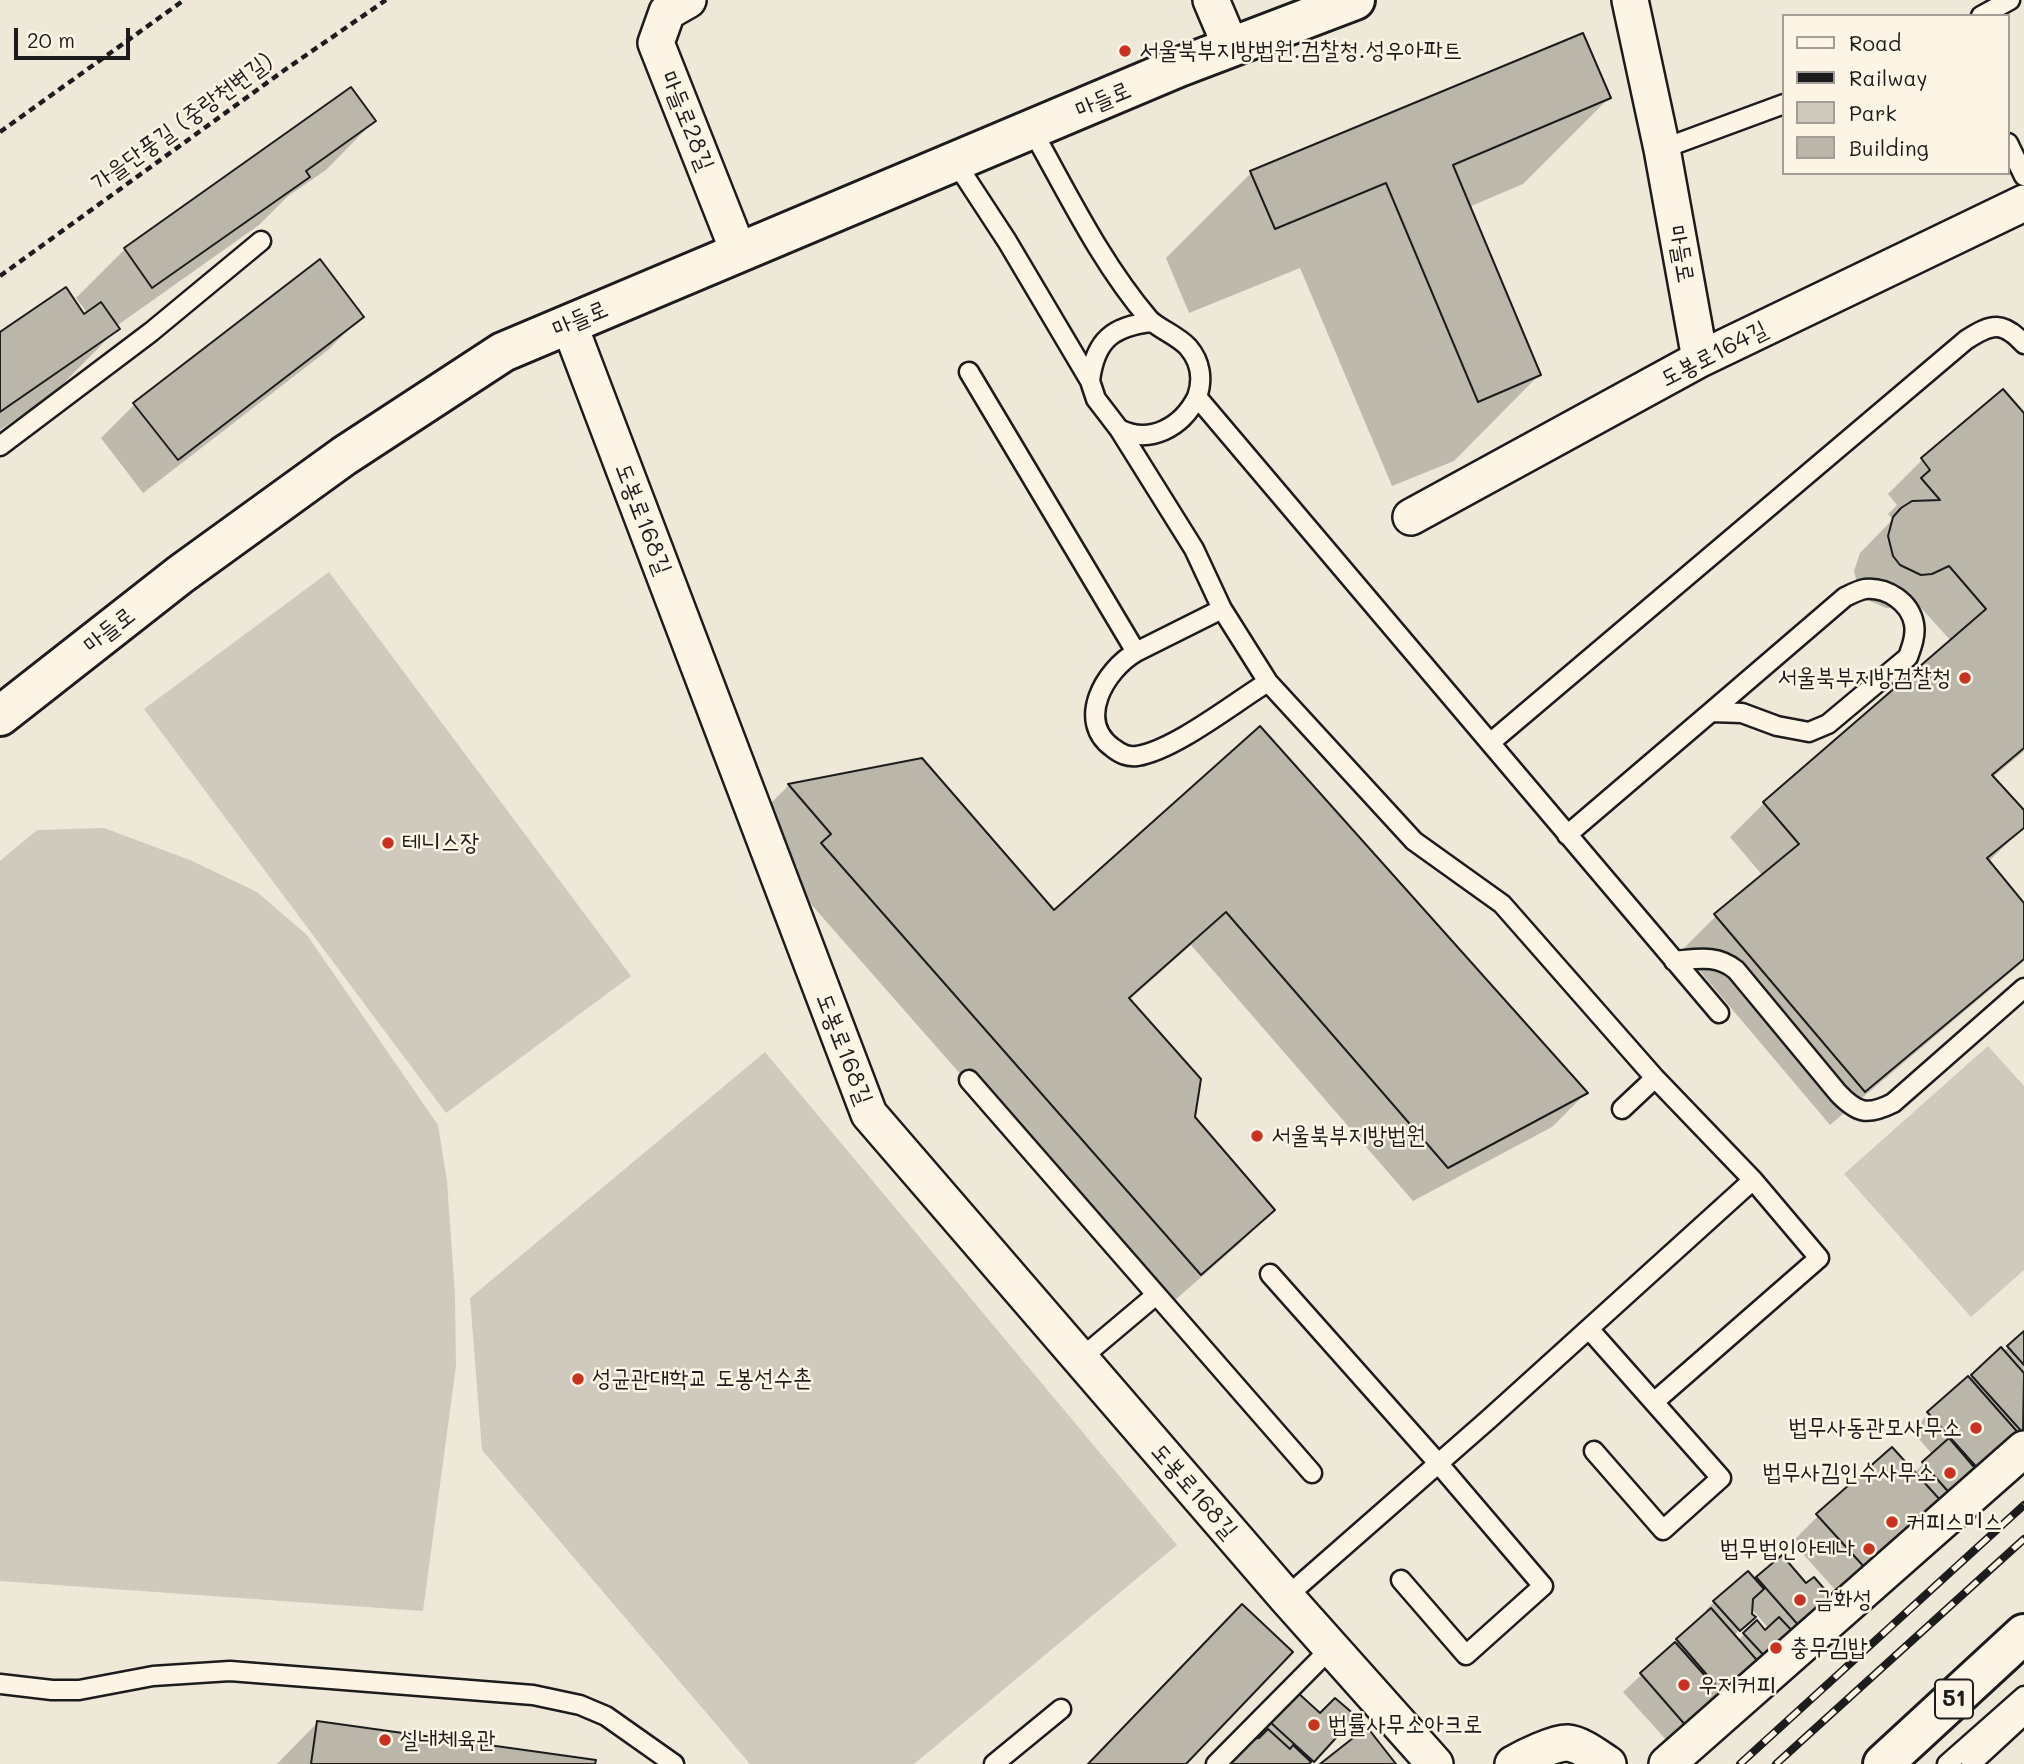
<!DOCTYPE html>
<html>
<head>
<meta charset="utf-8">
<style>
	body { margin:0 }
	#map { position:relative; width:2024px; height:1764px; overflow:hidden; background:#eee8d9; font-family:Mali,sans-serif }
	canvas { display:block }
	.legend { position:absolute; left:1782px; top:14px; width:228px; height:161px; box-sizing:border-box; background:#fcf5e5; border:2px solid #a29e95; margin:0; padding:9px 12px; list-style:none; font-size:21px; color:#1c1c1c }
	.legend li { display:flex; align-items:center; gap:14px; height:35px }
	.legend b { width:35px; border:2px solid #a29e95 }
	.scale { position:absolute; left:14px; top:28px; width:116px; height:32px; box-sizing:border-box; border:4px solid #1c1c1c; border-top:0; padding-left:9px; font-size:21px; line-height:24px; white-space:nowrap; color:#1c1c1c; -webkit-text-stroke:5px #fcf5e5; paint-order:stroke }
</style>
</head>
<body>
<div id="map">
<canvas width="2024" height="1764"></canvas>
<ul class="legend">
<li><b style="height:9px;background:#fcf5e5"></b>Road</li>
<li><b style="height:9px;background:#1c1c1c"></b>Railway</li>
<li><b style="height:19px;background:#cfcabd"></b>Park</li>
<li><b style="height:19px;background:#bab6aa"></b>Building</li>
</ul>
<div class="scale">20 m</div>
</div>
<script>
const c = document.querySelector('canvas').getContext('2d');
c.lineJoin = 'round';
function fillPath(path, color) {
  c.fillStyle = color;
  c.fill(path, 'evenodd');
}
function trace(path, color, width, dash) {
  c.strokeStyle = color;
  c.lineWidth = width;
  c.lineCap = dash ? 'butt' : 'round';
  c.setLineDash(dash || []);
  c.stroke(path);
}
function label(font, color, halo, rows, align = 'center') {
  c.font = font + ' Mali,"Poor Story",sans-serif';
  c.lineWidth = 5;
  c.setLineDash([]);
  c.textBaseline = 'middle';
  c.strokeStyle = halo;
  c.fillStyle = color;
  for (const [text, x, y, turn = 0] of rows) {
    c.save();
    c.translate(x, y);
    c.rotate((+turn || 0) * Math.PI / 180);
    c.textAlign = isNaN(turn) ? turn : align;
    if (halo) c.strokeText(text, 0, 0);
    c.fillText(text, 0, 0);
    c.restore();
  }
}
fillPath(new Path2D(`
	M329 572 631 976 446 1113 144 709Z
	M104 828 190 860 257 892 307 935 438 1125 447 1181 455 1294 456 1366 423 1611 0 1581V861L37 830Z
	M1988 1046 2024 1086V1270L1971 1317 1844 1174Z
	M765 1052 1177 1545 914 1764H750L482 1450 470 1298Z`), '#cfcabd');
fillPath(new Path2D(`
	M351 89 374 121 326 170 288 196 259 225 115 327 117 329 53 394 0 430V334L84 316 88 314 76 298 125 249Z
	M1609 98 1523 184 1469 207 1539 375 1454 461 1392 486 1300 268 1189 313 1166 258 1251 173Z
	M362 316 328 350 143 493 101 438 135 404Z
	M2024 416V751L1993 777 2024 813V827L1988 862 2024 905V961L1830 1125 1682 950 1716 916 1763 876 1730 837 1764 803 1951 641 1914 600 1896 608H1886L1865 599 1859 591 1854 571 1860 553 1893 519 1888 514 1897 505 1888 494 1922 460Z
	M1260 729 1586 1093 1552 1127 1413 1201 1191 945 1129 1000 1193 1117 1273 1210 1239 1244 1166 1308 788 878 798 868 755 819 789 785 921 760 1054 912Z
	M2024 1333V1432L1839 1594 1792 1542 1818 1516 1914 1473 1933 1455 1911 1430 2001 1350 2003 1352Z
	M1782 1558 1806 1586 1830 1599 1669 1743 1623 1692 1708 1613 1706 1610 1714 1602 1755 1581ZM1751 1608 1769 1629 1765 1632 1757 1623 1737 1641 1733 1636 1745 1625Z
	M1280 1712 1320 1715 1353 1717 1308 1764 1255 1740Z
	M317 1723 593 1764H277Z`), '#0003');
const building = new Path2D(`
	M1583 33 1611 98 1453 165 1541 375 1478 402 1386 183 1275 229 1250 171Z
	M351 87 376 121 306 171 310 177 152 288 124 248Z
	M320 259 364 317 178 460 133 403Z
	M66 287 84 314 101 302 120 329 0 412V332Z
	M2003 389 2024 413V748L1992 775 2024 810V828L1987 858 2024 903V959L1865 1092 1714 914 1799 844 1763 802 1986 609 1949 566 1932 574 1921 575 1900 565 1893 556 1888 536 1893 517 1901 508 1912 501 1940 500 1921 478 1930 470 1921 458Z
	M1260 726 1588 1093 1448 1168 1226 912 1129 998 1201 1079 1195 1117 1275 1210 1201 1275 821 843 831 834 788 784 922 758 1054 910Z
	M2024 1331V1365L2007 1346Z
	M2001 1347 2024 1373 2023 1433 1971 1375Z
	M1968 1376 2021 1436 1981 1472 1927 1412Z
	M1949 1438 1980 1474 1953 1497 1922 1462Z
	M1892 1447 1942 1502 1866 1569 1816 1514Z
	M1782 1555 1806 1583 1814 1577 1833 1599 1800 1627 1756 1577Z
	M1748 1571 1764 1589 1753 1599 1752 1614 1756 1617 1740 1631 1713 1601Z
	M1242 1604 1293 1652 1186 1764H1088Z
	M1711 1608 1763 1667 1727 1698 1676 1639Z
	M1779 1617 1798 1637 1770 1662 1743 1633 1757 1620 1765 1630Z
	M1675 1642 1723 1696 1687 1727 1640 1673Z
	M1297 1692 1320 1713 1335 1698 1356 1716 1314 1762 1270 1722Z
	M317 1721 596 1760 595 1764H311Z
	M1367 1727 1396 1764H1320Z
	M1268 1729 1290 1749 1293 1745 1311 1762 1309 1764H1227L1250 1739 1259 1738Z`);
fillPath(building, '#bab6aa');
trace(building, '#1c1c1c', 2);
const lane = new Path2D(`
	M1981 16 2010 0
	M1032 130C1068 194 1101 263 1149 319 1157 328 1177 335 1188 347 1201 362 1203 380 1197 397L1719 1013
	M2008 143 2024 176
	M1662 149 1784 104
	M956 163 1007 241 1090 381 1096 399 1119 429 1194 549 1222 609 1268 682 1414 841 1502 904 1655 1078 1753 1180 1489 1419 1286 1597
	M969 372 1136 652 1222 609
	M1090 381C1095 340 1113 326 1152 322
	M1119 429C1150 445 1182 427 1197 397
	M0 446 151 332 261 241
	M1136 652C1105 670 1075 721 1113 748 1121 754 1127 757 1137 756 1175 750 1235 702 1268 682
	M1490 743 1966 340C1992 323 2003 321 2024 344
	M1567 835 1711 712 1742 713 1777 726 1809 732 1828 724 1908 657C1912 646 1916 635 1914 624 1910 602 1887 587 1865 589 1859 590 1851 594 1845 597L1711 712
	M1674 961C1697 959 1717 954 1736 970L1838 1093C1857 1113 1867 1116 1893 1103L2024 988
	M969 1080 1312 1473
	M1622 1109 1655 1078
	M1270 1274 1438 1463 1543 1586 1466 1655 1401 1580
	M1589 1329 1721 1478 1663 1530 1594 1451
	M1080 1359 1156 1295
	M1654 1402 1819 1258 1753 1180
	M0 1684 52 1690H79L153 1676 230 1671 533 1695 580 1705 606 1716 674 1764
	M994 1764 1061 1709
	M1216 1764 1331 1648
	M1947 1764 2024 1696
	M1971 1764 2024 1715`);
const street = new Path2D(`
	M688 0 667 12 656 43 739 253
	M1211 0 1231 47
	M1630 0 1662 149 1700 359
	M569 324 869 1114 1286 1597 1435 1764
	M1411 517 1700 359 2024 203
	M1513 1764C1525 1757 1554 1743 1567 1743 1581 1744 1597 1757 1608 1764
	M1667 1764 2024 1449`);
const secondary = new Path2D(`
	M0 716 181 574 344 456 503 352 1179 67 1355 0`);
const primary = new Path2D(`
	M1883 1764 2024 1634`);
trace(lane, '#1c1c1c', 23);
trace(street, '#1c1c1c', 40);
trace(secondary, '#1c1c1c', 44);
trace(primary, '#1c1c1c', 44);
trace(new Path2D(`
	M0 132 184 0
	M0 276 286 69 386 0`), '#1c1c1c', 4.5, [7, 5]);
trace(lane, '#fcf5e5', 18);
trace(street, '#fcf5e5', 35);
trace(secondary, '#fcf5e5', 38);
trace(primary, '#fcf5e5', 38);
const rail = new Path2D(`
	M1740 1764 2024 1505
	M1776 1764 2024 1539`);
trace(rail, '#1c1c1c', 8);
trace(rail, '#fcf5e5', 5, [16]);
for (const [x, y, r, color] of [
	[1125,51,7,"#c8321e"],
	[1965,678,7,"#c8321e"],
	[388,843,7,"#c8321e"],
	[1257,1136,7,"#c8321e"],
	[578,1379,7,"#c8321e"],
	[1976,1428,7,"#c8321e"],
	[1950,1473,7,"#c8321e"],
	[1892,1522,7,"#c8321e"],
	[1869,1549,7,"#c8321e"],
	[1800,1600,7,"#c8321e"],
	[1776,1648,7,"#c8321e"],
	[1684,1685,7,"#c8321e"],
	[1314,1725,7,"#c8321e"],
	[385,1740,7,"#c8321e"]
]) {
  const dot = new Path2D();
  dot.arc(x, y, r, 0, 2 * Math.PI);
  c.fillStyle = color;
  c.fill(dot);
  trace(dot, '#fcf5e5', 2.5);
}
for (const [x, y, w] of [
	[1954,1699,38]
]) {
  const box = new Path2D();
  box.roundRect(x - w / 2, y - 19.5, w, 39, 5);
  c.fillStyle = '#fcf5e5';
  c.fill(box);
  trace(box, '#1c1c1c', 2);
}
label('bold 23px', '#1c1c1c', null, [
	["51",1954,1699]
]);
label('24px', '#1c1c1c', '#fcf5e5', [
	["서울북부지방법원.검찰청.성우아파트",1139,51],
	["서울북부지방검찰청",1951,678,"right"],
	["테니스장",402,843],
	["서울북부지방법원",1271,1136],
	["성균관대학교 도봉선수촌",592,1379],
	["법무사동관모사무소",1962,1428,"right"],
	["법무사김인수사무소",1936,1473,"right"],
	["커피스미스",1906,1522],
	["법무법인아테나",1855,1549,"right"],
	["금화성",1814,1600],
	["충무김밥",1790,1648],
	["우지커피",1698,1685],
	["법률사무소아크로",1328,1725],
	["실내체육관",399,1740]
], 'left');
label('24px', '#1c1c1c', '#fcf5e5', [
	["마들로",1103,100,-23],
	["마들로28길",687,121,68],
	["가을단풍길 (중랑천변길)",182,122,-36],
	["마들로",1681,254,80],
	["마들로",580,319,-23],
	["도봉로164길",1714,354,-27],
	["도봉로168길",643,519,69],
	["마들로",109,630,-38],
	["도봉로168길",844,1049,69],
	["도봉로168길",1194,1491,49]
]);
</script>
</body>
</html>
